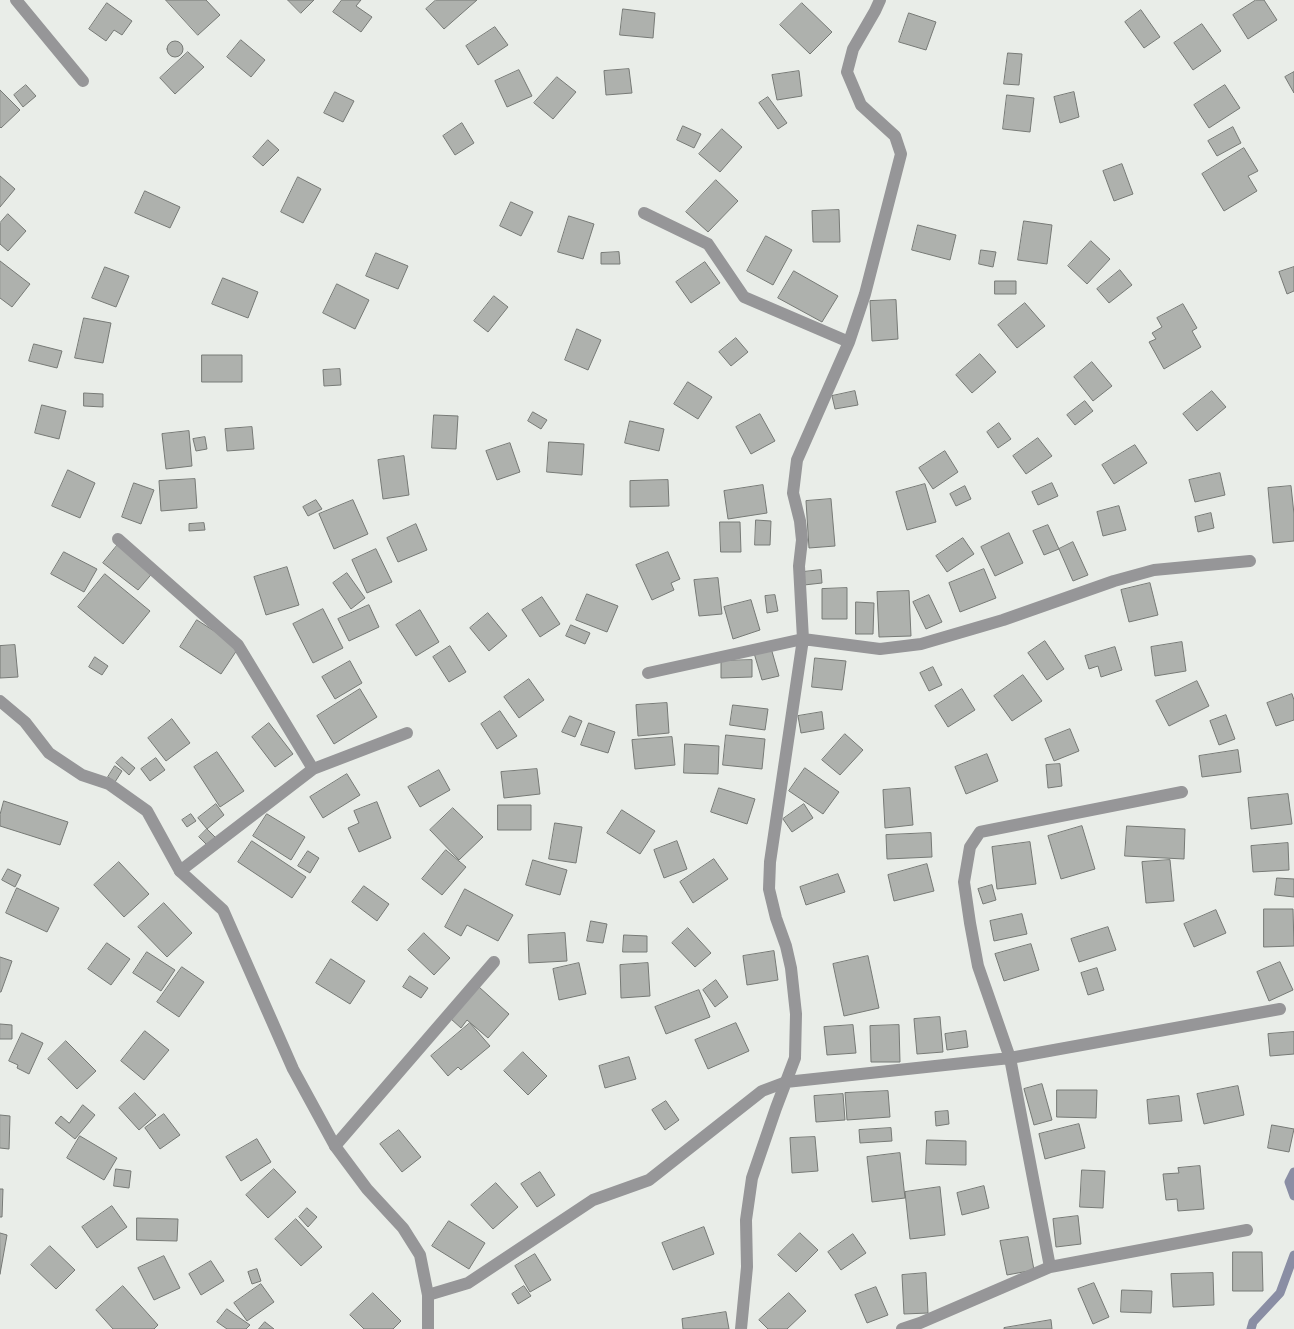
<!DOCTYPE html>
<html>
<head>
<meta charset="utf-8">
<style>
	body { margin:0 }
	canvas { display:block; background:#e9ede8 }
</style>
</head>
<body>
<canvas width="1294" height="1329"></canvas>
<script>
const c = document.querySelector('canvas').getContext('2d');
c.lineJoin = 'round';
function trace(path, color, width, dash) {
  c.strokeStyle = color;
  c.lineWidth = width;
  c.lineCap = dash ? 'butt' : 'round';
  c.setLineDash(dash || []);
  c.stroke(path);
}
function fillPath(path, color) {
  c.fillStyle = color;
  c.fill(path, 'evenodd');
}
trace(new Path2D(`
	M1294 1172 1289 1182 1294 1196
	M1251 1329 1253 1322 1280 1293 1294 1255`), '#8a8ea4', 9);
const building = new Path2D(`
	M166 0H206L220 15 198 35Z
	M288 0H314L301 13Z
	M342 0H361L356 6 372 17 361 32 333 12Z
	M436 0H477L444 29 426 9Z
	M1256 0H1264L1277 20 1248 39 1233 15Z
	M107 3 132 21 122 35 114 30 106 41 89 29Z
	M802 3 832 32 810 54 780 25Z
	M623 9 655 13 653 38 620 35Z
	M1141 10 1160 37 1144 48 1125 22Z
	M909 13 936 22 926 50 899 42Z
	M1202 24 1221 51 1193 70 1174 43Z
	M495 27 508 45 478 65 466 46Z
	M241 40 265 60 251 77 227 57Z
	M167 49a8 8 0 1 1 16 0a8 8 0 1 1-16 0Z
	M188 52 204 67 175 94 160 78Z
	M1008 53 1022 54 1019 85 1004 84Z
	M629 69 632 93 606 95 604 71Z
	M519 70 532 96 507 107 495 81Z
	M799 71 802 96 777 100 772 75Z
	M1294 72V93L1285 77Z
	M557 77 576 92 553 119 534 103Z
	M26 85 36 96 23 107 14 95Z
	M1225 85 1240 108 1209 128 1194 105Z
	M0 90 20 110 1 128 0 127Z
	M335 92 354 101 343 122 324 113Z
	M1074 92 1079 117 1060 123 1054 97Z
	M1007 95 1034 98 1030 132 1003 129Z
	M768 97 787 123 778 129 759 103Z
	M462 123 474 143 455 155 443 136Z
	M683 126 701 134 694 148 677 140Z
	M1233 127 1241 143 1217 156 1208 141Z
	M722 129 742 147 720 172 699 154Z
	M268 140 279 150 263 166 253 157Z
	M1244 148 1258 171 1248 176 1257 191 1224 211 1202 174Z
	M1122 164 1133 194 1114 201 1103 171Z
	M0 176 15 189 0 207Z
	M298 177 321 189 303 223 281 212Z
	M716 180 738 201 708 232 686 212Z
	M145 191 180 207 170 228 135 213Z
	M511 202 533 212 521 236 500 226Z
	M839 210 840 242H813L812 211Z
	M8 214 26 231 8 251 0 244V223Z
	M569 216 594 224 583 259 558 252Z
	M1024 221 1052 225 1047 264 1018 260Z
	M918 225 956 235 950 260 912 250Z
	M766 236 792 250 773 285 747 271Z
	M1091 241 1110 259 1087 284 1068 266Z
	M981 250 996 252 993 267 979 264Z
	M619 252 620 264H601V253Z
	M376 253 408 266 398 289 366 276Z
	M0 261 30 284 12 307 0 298Z
	M705 262 720 283 691 303 676 282Z
	M105 267 129 276 116 307 92 298Z
	M1294 267V291L1287 294 1279 272Z
	M1120 270 1132 285 1109 303 1097 289Z
	M794 271 838 296 822 322 778 298Z
	M223 278 258 292 248 318 212 304Z
	M995 281H1016V294H995Z
	M337 284 369 300 355 329 323 313Z
	M494 296 508 307 488 332 474 321Z
	M896 300 898 339 872 341 870 301Z
	M1025 303 1045 326 1017 348 998 325Z
	M1183 304 1197 328 1192 331 1201 347 1164 369 1149 342 1156 339 1152 333 1162 327 1157 318Z
	M84 318 111 323 103 363 75 358Z
	M577 329 601 340 588 370 565 360Z
	M736 338 748 352 731 366 719 352Z
	M34 344 62 351 57 368 29 361Z
	M980 354 996 372 972 393 956 375Z
	M202 355H242V382H202Z
	M1092 362 1112 386 1093 401 1074 377Z
	M340 369 341 385 324 386 323 370Z
	M688 382 712 397 698 419 674 404Z
	M855 391 858 405 835 409 832 396Z
	M1212 391 1226 407 1197 431 1183 414Z
	M84 393 103 394V407L84 406Z
	M1085 401 1093 411 1075 425 1067 415Z
	M42 405 66 411 59 439 35 433Z
	M533 412 547 420 541 429 528 421Z
	M760 414 775 441 751 454 736 427Z
	M434 415 458 416 456 449 432 448Z
	M630 421 664 429 659 451 625 443Z
	M999 423 1011 439 998 448 987 432Z
	M252 427 254 449 227 451 225 429Z
	M189 431 192 466 166 469 162 434Z
	M205 437 207 449 196 451 193 439Z
	M1038 438 1052 456 1026 474 1013 456Z
	M549 442 584 444 582 475 547 472Z
	M510 443 520 472 497 480 486 451Z
	M1135 445 1147 463 1114 484 1102 465Z
	M945 451 958 472 933 489 919 468Z
	M404 456 409 495 383 499 378 460Z
	M68 470 95 483 80 518 52 506Z
	M1220 473 1225 495 1195 502 1189 480Z
	M195 479 197 508 161 511 159 481Z
	M668 480 669 506 630 507V481Z
	M134 483 154 490 141 524 122 517Z
	M1052 483 1058 496 1038 505 1032 492Z
	M925 484 936 522 907 530 896 492Z
	M763 485 767 513 728 519 724 491Z
	M965 486 971 499 956 506 950 494Z
	M1291 486 1294 514V541L1273 543 1268 488Z
	M831 499 835 546 809 548 806 501Z
	M316 500 322 509 308 516 303 507Z
	M353 500 368 534 334 549 319 514Z
	M1119 506 1126 530 1103 536 1097 512Z
	M1211 513 1214 528 1198 532 1195 517Z
	M756 520 771 521 770 545H755Z
	M720 522H740L741 552H721Z
	M204 523 205 530 189 531V524Z
	M416 524 427 550 398 562 387 538Z
	M1048 525 1059 549 1044 555 1033 531Z
	M1009 533 1023 563 995 576 981 547Z
	M963 538 974 554 947 572 936 556Z
	M120 542 155 570 138 590 103 563Z
	M1073 542 1088 575 1073 581 1059 549Z
	M376 549 392 582 367 593 352 560Z
	M64 552 97 569 84 592 51 574Z
	M668 552 680 579 671 583 674 590 652 600 636 565Z
	M287 567 299 605 266 615 254 577Z
	M984 569 996 598 960 612 949 583Z
	M821 570 822 583 804 585 803 572Z
	M347 573 365 598 351 609 333 583Z
	M105 574 150 611 123 644 78 607Z
	M718 578 722 614 699 616 694 580Z
	M1150 583 1158 615 1129 622 1121 590Z
	M847 588V619H822V589Z
	M909 591 911 636 879 637 877 592Z
	M587 594 618 606 607 632 576 620Z
	M775 595 778 611 767 613 765 596Z
	M929 595 942 622 926 629 913 602Z
	M542 597 560 624 540 637 522 610Z
	M751 600 760 630 733 639 724 607Z
	M856 602 874 603 873 634H856Z
	M369 605 379 627 349 641 338 619Z
	M323 609 343 648 313 663 293 624Z
	M420 610 439 642 416 656 396 625Z
	M488 613 507 636 489 651 470 628Z
	M197 620 239 647 221 674 180 647Z
	M571 625 590 633 585 644 566 636Z
	M1045 641 1064 669 1047 680 1028 653Z
	M1182 642 1186 671 1155 676 1151 647Z
	M15 645 18 677 0 678V646Z
	M450 646 466 672 449 682 433 657Z
	M1115 647 1122 670 1101 677 1098 666 1089 669 1085 656Z
	M771 648 779 676 762 680 754 653Z
	M95 657 108 666 102 675 89 667Z
	M815 658 846 661 842 690 812 687Z
	M752 660V677L721 678V661Z
	M350 661 362 683 335 699 322 677Z
	M933 667 942 685 929 691 920 673Z
	M1023 675 1042 701 1012 721 994 696Z
	M529 679 544 700 519 718 504 697Z
	M1197 681 1209 706 1169 726 1156 701Z
	M360 689 377 717 334 744 317 716Z
	M962 689 975 710 948 727 935 706Z
	M1292 694 1294 700V720L1276 726 1267 703Z
	M667 703 669 733 638 736 636 705Z
	M733 705 768 709 765 730 730 725Z
	M500 711 517 736 497 749 481 724Z
	M822 712 824 729 801 733 798 716Z
	M1226 715 1235 739 1219 745 1210 721Z
	M570 716 582 721 575 737 562 732Z
	M172 719 190 743 166 761 148 738Z
	M269 723 293 754 275 767 252 737Z
	M589 723 615 732 608 753 581 745Z
	M1070 729 1079 751 1054 761 1045 739Z
	M845 734 863 750 840 775 822 760Z
	M726 735 765 739 762 769 723 765Z
	M672 737 675 765 635 769 632 740Z
	M685 744 719 746 718 774 684 773Z
	M1238 750 1241 772 1202 777 1199 756Z
	M217 752 244 791 220 807 194 767Z
	M987 754 998 781 966 794 955 767Z
	M122 757 135 768 129 775 116 763Z
	M156 758 165 770 150 781 141 769Z
	M1060 764 1062 786 1048 788 1046 765Z
	M115 766 122 771 115 782 108 777Z
	M805 768 839 792 823 814 789 791Z
	M537 769 540 794 504 798 501 772Z
	M439 770 450 790 420 807 408 787Z
	M347 774 360 795 323 818 310 797Z
	M719 788 755 799 747 824 711 812Z
	M910 788 913 825 885 828 883 790Z
	M1288 794 1292 824 1251 829 1248 798Z
	M4 801 68 822 60 845 0 826V815Z
	M377 802 391 838 359 852 348 828 359 823 354 811Z
	M216 804 224 815 207 829 198 818Z
	M804 804 813 818 792 832 783 819Z
	M498 805H531V830H498Z
	M453 808 483 837 459 860 430 830Z
	M622 810 655 831 640 854 607 833Z
	M191 814 196 821 187 827 182 820Z
	M267 814 305 837 291 860 253 836Z
	M555 823 582 827 576 863 549 859Z
	M1082 826 1095 869 1061 879 1048 836Z
	M1127 826 1185 829 1184 859 1125 856Z
	M207 829 216 838 208 846 199 837Z
	M931 833 932 857 887 859 886 835Z
	M252 841 306 877 292 898 238 862Z
	M677 841 687 869 664 878 654 850Z
	M1030 842 1036 884 997 889 992 847Z
	M1288 843 1289 870 1253 872 1251 846Z
	M446 850 466 867 442 895 422 879Z
	M308 851 319 858 310 873 298 866Z
	M714 859 728 879 693 903 680 882Z
	M533 860 567 870 560 895 526 885Z
	M1170 860 1174 901 1146 903 1142 862Z
	M119 862 149 894 124 917 94 885Z
	M927 864 934 891 894 901 888 875Z
	M8 869 21 875 15 887 2 880Z
	M838 874 845 892 806 905 800 887Z
	M1277 878 1294 879V897L1275 895Z
	M992 885 996 900 983 904 978 889Z
	M364 886 389 904 377 921 352 902Z
	M17 888 59 908 47 932 6 913Z
	M465 889 513 915 498 941 467 925 461 936 445 927Z
	M164 903 192 933 167 957 138 927Z
	M1264 909H1293L1294 946 1264 947Z
	M1216 910 1226 933 1194 947 1184 924Z
	M1022 914 1027 934 994 941 990 921Z
	M591 921 607 924 603 943 587 941Z
	M1108 927 1116 950 1079 962 1071 939Z
	M688 928 711 953 695 967 672 943Z
	M424 933 450 958 434 975 408 950Z
	M565 933 567 961 529 963 528 935Z
	M624 935 647 936V952H623Z
	M107 943 130 959 111 985 88 969Z
	M1031 944 1039 970 1004 981 995 954Z
	M774 951 778 980 747 985 743 956Z
	M147 952 175 970 161 991 133 973Z
	M868 956 879 1008 844 1016 833 964Z
	M0 957 12 961 1 992H0Z
	M331 959 365 981 350 1004 316 983Z
	M1280 962 1293 990 1269 1001 1257 972Z
	M579 963 586 994 559 1000 553 969Z
	M648 963 650 996 621 998 620 965Z
	M182 967 204 982 179 1017 157 1002Z
	M1097 968 1104 990 1088 995 1081 973Z
	M410 976 428 988 421 998 403 987Z
	M716 980 728 997 715 1007 703 990Z
	M479 987 509 1014 488 1038 467 1020 461 1028 451 1019Z
	M699 990 710 1017 666 1034 655 1007Z
	M940 1017 943 1052 917 1054 914 1019Z
	M470 1023 490 1046 461 1070 458 1067 448 1076 431 1056Z
	M736 1023 749 1051 708 1069 695 1040Z
	M0 1024 12 1025V1039H0Z
	M853 1025 856 1053 827 1055 824 1027Z
	M899 1025 900 1062H871L870 1026Z
	M145 1031 169 1050 144 1080 121 1061Z
	M966 1031 968 1047 947 1050 945 1034Z
	M1294 1032V1054L1270 1056 1268 1034Z
	M22 1033 43 1043 29 1074 17 1068 18 1065 9 1061Z
	M66 1041 96 1071 77 1089 48 1059Z
	M523 1052 547 1076 528 1095 504 1071Z
	M629 1057 636 1079 605 1088 599 1066Z
	M1042 1084 1052 1120 1034 1125 1024 1089Z
	M1238 1086 1244 1115 1204 1124 1197 1094Z
	M1057 1090H1097L1096 1118 1057 1117Z
	M888 1091 890 1117 847 1120 845 1093Z
	M135 1093 156 1115 139 1130 119 1108Z
	M843 1094 845 1120 816 1122 814 1096Z
	M1179 1096 1182 1121 1149 1124 1147 1100Z
	M666 1101 679 1120 665 1130 652 1110Z
	M83 1105 95 1115 75 1139 55 1123 61 1116 69 1123Z
	M948 1111 949 1124 936 1126 935 1112Z
	M164 1114 180 1135 160 1149 145 1128Z
	M0 1115 10 1116 9 1149 0 1148Z
	M1079 1124 1085 1148 1045 1159 1039 1134Z
	M1272 1125 1294 1129 1289 1152 1268 1148Z
	M891 1128 892 1141 860 1143 859 1130Z
	M399 1130 421 1157 402 1172 380 1144Z
	M80 1136 117 1158 104 1180 67 1158Z
	M815 1137 818 1171 792 1173 790 1138Z
	M257 1139 271 1162 241 1181 226 1157Z
	M927 1140 966 1141V1165L926 1164Z
	M900 1153 905 1198 872 1202 867 1157Z
	M1200 1166 1204 1209 1178 1211 1177 1199 1166 1200 1163 1174 1179 1173 1178 1168Z
	M116 1169 131 1171 129 1188 114 1186Z
	M274 1169 296 1192 268 1218 246 1195Z
	M1082 1170 1105 1171 1103 1208 1080 1207Z
	M540 1172 555 1195 537 1207 521 1184Z
	M496 1183 518 1207 493 1229 471 1205Z
	M984 1186 989 1208 962 1215 957 1193Z
	M940 1187 945 1235 910 1239 905 1192Z
	M0 1189H3L2 1217H0Z
	M112 1206 127 1227 97 1248 82 1227Z
	M307 1208 317 1217 308 1227 299 1217Z
	M1078 1216 1081 1244 1056 1247 1053 1219Z
	M137 1218 178 1219 177 1241 137 1240Z
	M296 1219 322 1247 301 1266 275 1239Z
	M449 1221 485 1243 469 1269 432 1246Z
	M704 1227 714 1254 673 1270 662 1243Z
	M0 1233 7 1235 0 1274Z
	M800 1233 818 1250 796 1272 778 1255Z
	M853 1234 866 1253 841 1270 828 1252Z
	M1028 1237 1034 1270 1007 1275 1000 1241Z
	M50 1246 75 1270 56 1289 31 1265Z
	M1233 1252H1262L1263 1291H1233Z
	M535 1254 551 1280 530 1292 515 1266Z
	M164 1256 180 1288 154 1300 138 1268Z
	M211 1261 224 1281 201 1295 189 1274Z
	M257 1269 261 1281 252 1284 248 1272Z
	M926 1273 928 1313 904 1314 902 1275Z
	M1213 1273 1214 1305 1173 1307 1171 1274Z
	M1094 1283 1109 1317 1093 1324 1078 1289Z
	M261 1284 274 1302 247 1321 234 1303Z
	M123 1286 158 1325 154 1329H113L96 1310Z
	M524 1286 531 1296 518 1304 512 1294Z
	M876 1287 888 1315 867 1323 855 1295Z
	M1122 1290 1152 1291 1151 1313 1121 1312Z
	M373 1293 401 1321 393 1329H364L350 1315Z
	M789 1293 806 1311 787 1329H768L759 1320Z
	M227 1309 250 1325 246 1329H227L217 1322Z
	M726 1312 729 1329H683L682 1319Z
	M1051 1320 1052 1329H1004V1328Z
	M265 1322 274 1329H259Z`);
fillPath(building, '#aeb1ad');
trace(building, '#777a76', 1);
trace(new Path2D(`
	M118 539 238 645 313 769
	M648 673 803 639
	M180 871 313 769 407 733
	M335 1146 494 962
	M428 1295 468 1283 593 1200 649 1180 762 1091 786 1082`), '#969698', 12);
trace(new Path2D(`
	M16 0 83 81
	M644 213 708 244 744 297 849 342
	M803 639 880 649 921 644 1003 620 1114 581 1154 570 1250 561
	M0 701 25 722 49 753 82 775 109 784 147 811 180 871 223 910 293 1069 335 1146 367 1189 403 1228 420 1255 428 1295V1329
	M786 1082 1010 1058 1280 1009
	M1050 1267 1010 1058 978 966 970 923 964 882 970 847 980 832 1182 792
	M741 1329 747 1267 746 1220 752 1178 776 1108 795 1058 796 1014 791 968 786 946 776 918 769 889 770 862 803 639 799 566 802 540 800 521 793 493 797 460 849 342 865 294 901 154 895 136 861 105 847 72 853 49 875 11 880 0
	M902 1329 920 1323 1050 1267 1247 1230`), '#969698', 12);
</script>
</body>
</html>
